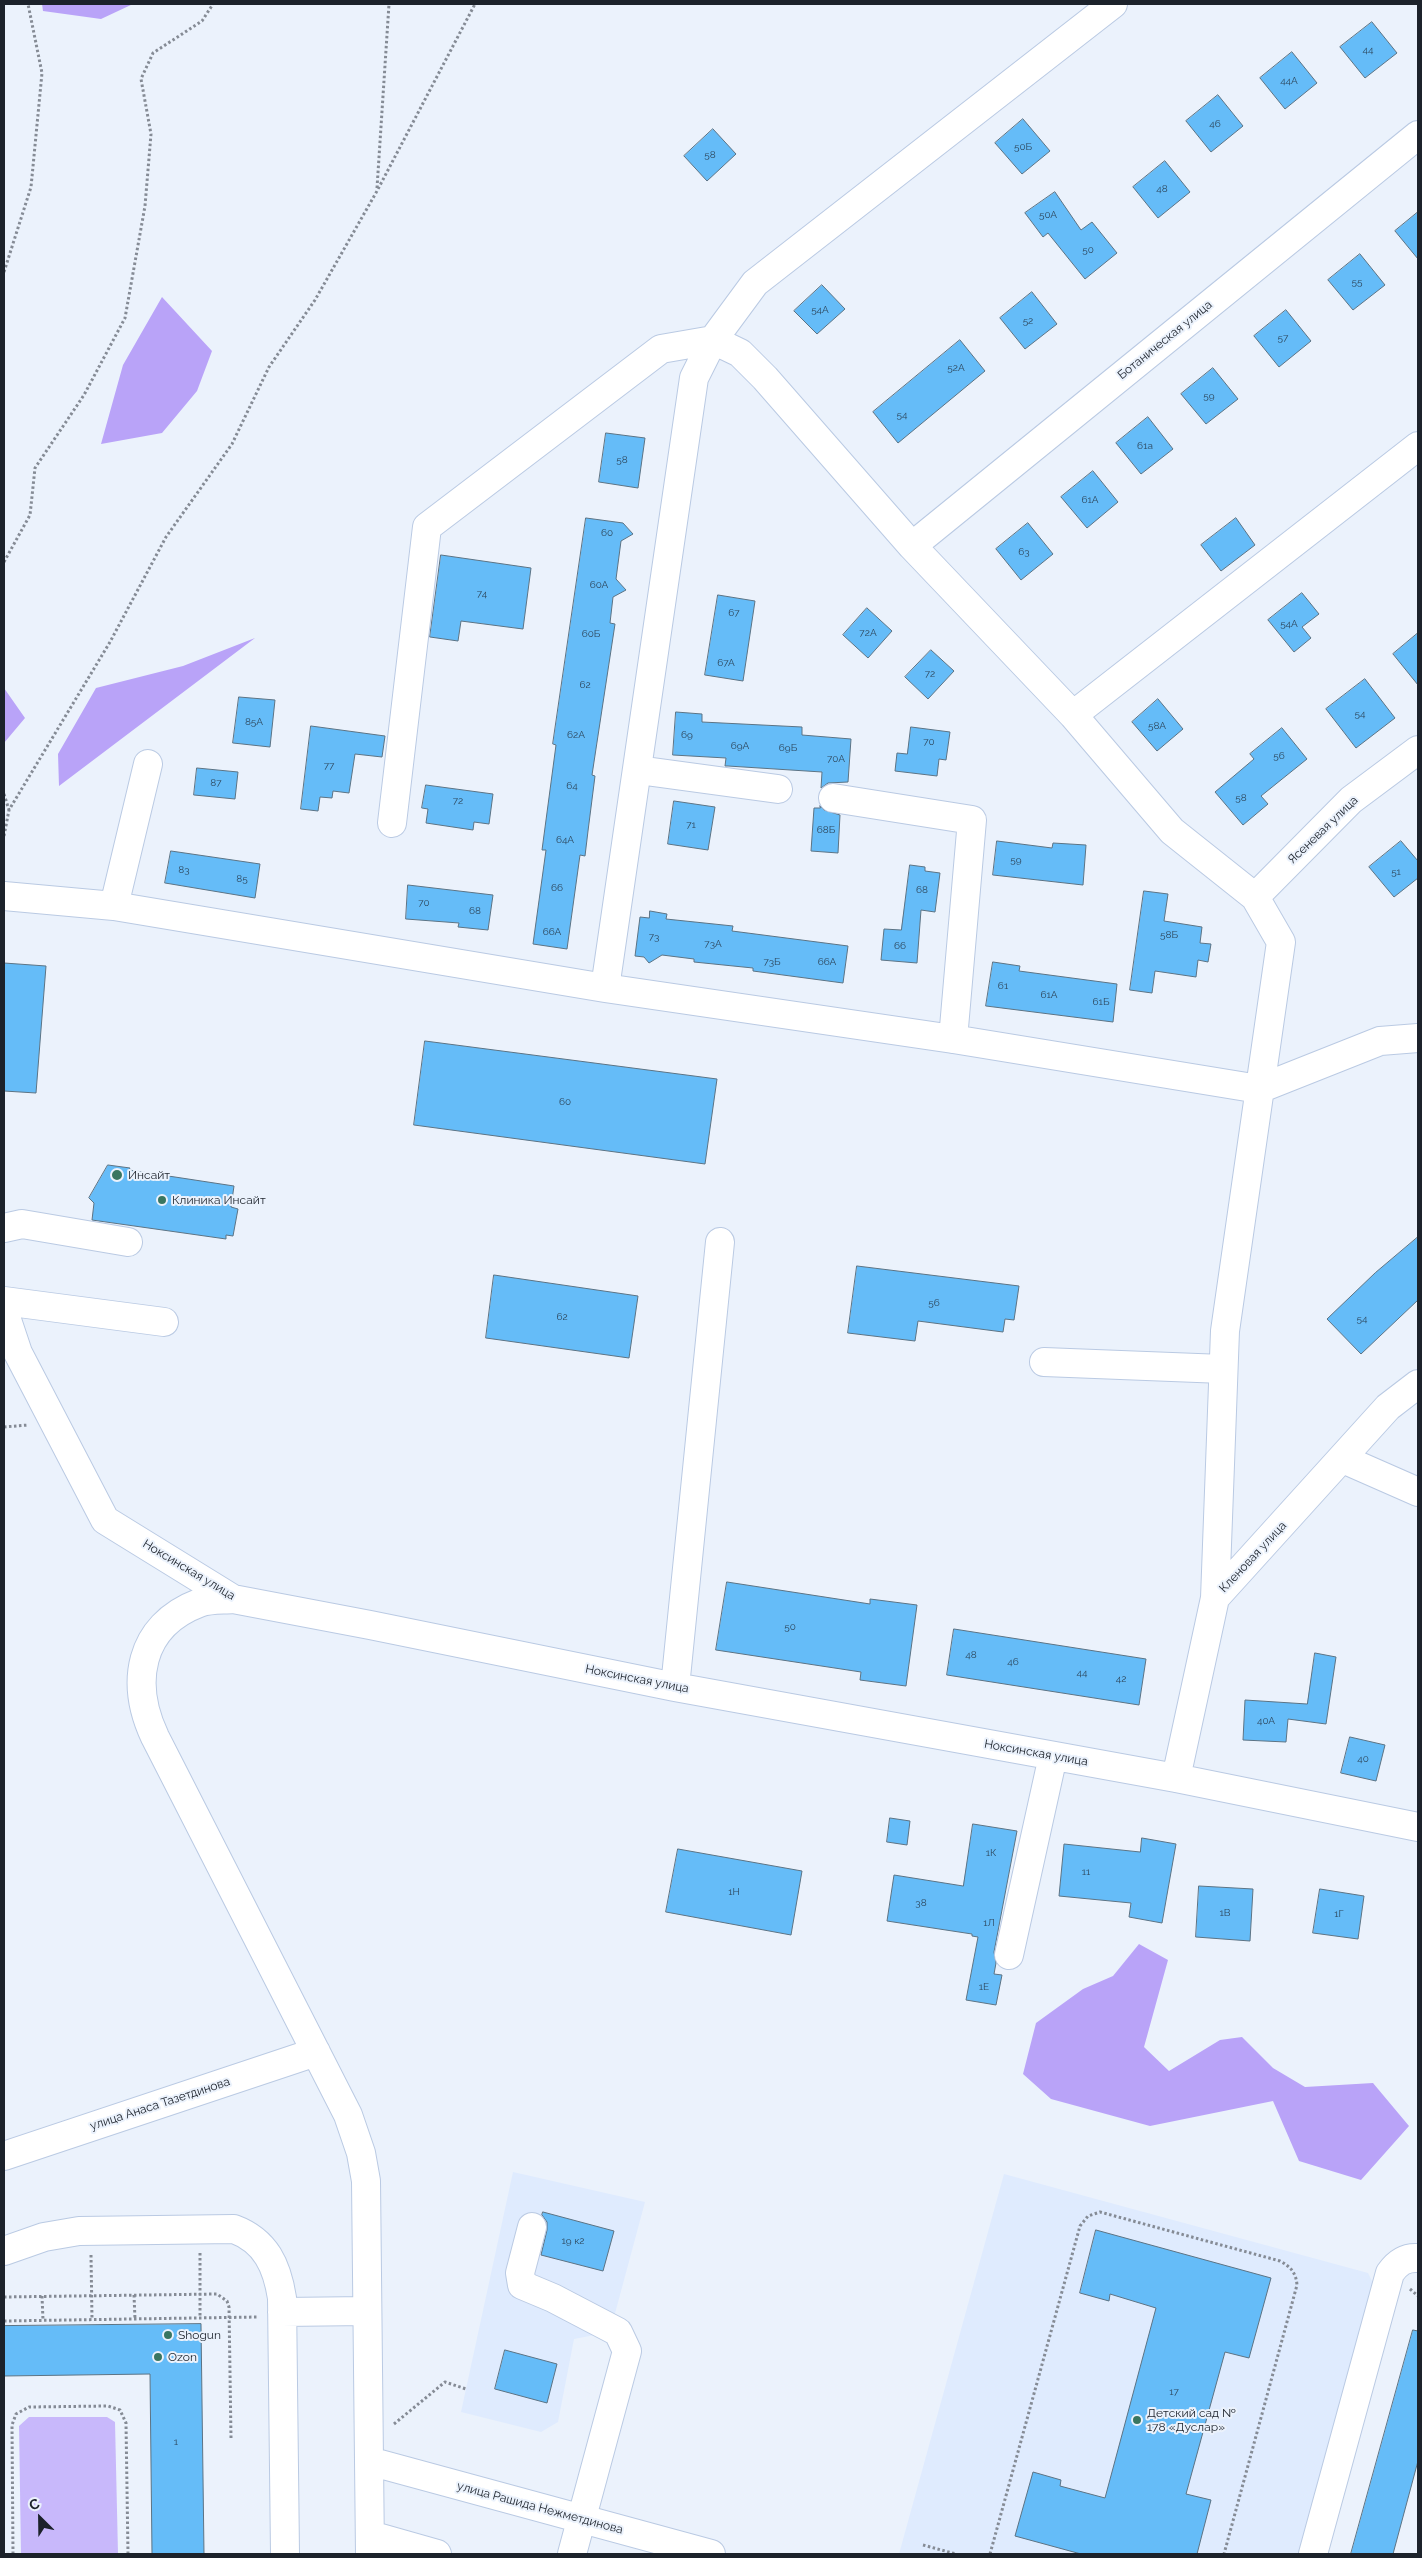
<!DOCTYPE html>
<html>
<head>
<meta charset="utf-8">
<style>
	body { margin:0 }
	#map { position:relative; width:1422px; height:2558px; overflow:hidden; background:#ebf2fc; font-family:Raleway,sans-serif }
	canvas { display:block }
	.frame { position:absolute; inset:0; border:5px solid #1c222b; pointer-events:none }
	.north { position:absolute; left:15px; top:2493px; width:50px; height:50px; -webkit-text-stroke:4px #ebf2fc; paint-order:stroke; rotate:337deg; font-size:14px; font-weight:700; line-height:20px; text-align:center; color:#1c222b }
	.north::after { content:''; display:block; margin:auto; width:18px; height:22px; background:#1c222b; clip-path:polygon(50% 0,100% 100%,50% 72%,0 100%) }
</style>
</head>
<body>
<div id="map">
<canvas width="1422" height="2558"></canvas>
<div class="frame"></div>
<div class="north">С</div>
</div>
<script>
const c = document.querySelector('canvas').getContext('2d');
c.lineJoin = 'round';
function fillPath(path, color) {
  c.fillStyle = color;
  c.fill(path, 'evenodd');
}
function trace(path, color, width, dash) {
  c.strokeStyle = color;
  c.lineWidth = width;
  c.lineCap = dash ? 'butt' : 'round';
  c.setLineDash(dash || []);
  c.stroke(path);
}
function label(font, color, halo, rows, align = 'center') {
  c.font = font + ' Raleway,sans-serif';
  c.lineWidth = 4;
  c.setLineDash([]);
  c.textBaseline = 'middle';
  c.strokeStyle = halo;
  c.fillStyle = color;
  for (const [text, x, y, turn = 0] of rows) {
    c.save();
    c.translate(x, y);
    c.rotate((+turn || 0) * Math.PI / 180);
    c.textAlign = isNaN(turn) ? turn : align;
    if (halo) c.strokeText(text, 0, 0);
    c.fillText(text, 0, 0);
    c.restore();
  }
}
fillPath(new Path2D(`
	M513 2172 645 2202 610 2332 574 2339 558 2422 541 2432 461 2412Z
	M1004 2174 1368 2273 1374 2285 1300 2554H899Z`), '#dfebfe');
fillPath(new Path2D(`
	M29 2417H107L115 2422 118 2554H21L19 2426Z`), '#c8b8fb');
fillPath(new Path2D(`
	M42 4H133L101 19 43 11Z
	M162 297 212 351 197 391 162 433 101 444 123 365Z
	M255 638 59 786 58 754 96 688 183 666Z
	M4 688 25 718 4 743Z
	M1139 1944 1168 1960 1144 2047 1169 2071 1220 2040 1242 2037 1273 2068 1305 2087 1373 2083 1409 2126 1361 2180 1299 2161 1273 2101 1150 2126 1051 2099 1023 2074 1036 2023 1083 1989 1113 1976Z`), '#b9a3f8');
const building = new Path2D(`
	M1372 22 1397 53 1365 78 1340 47Z
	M1292 52 1317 83 1285 109 1260 78Z
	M1218 95 1243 126 1211 152 1186 121Z
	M1023 119 1050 151 1022 174 995 143Z
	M713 129 736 154 707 181 684 156Z
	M1165 161 1190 192 1158 218 1133 187Z
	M1055 192 1081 230 1092 222 1117 253 1085 279 1048 233 1043 237 1025 213Z
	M1418 212V259L1395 231Z
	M1360 254 1385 285 1353 310 1328 280Z
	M822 285 845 309 817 334 794 311Z
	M1032 292 1057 324 1025 349 1000 318Z
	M1286 310 1311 341 1279 367 1254 336Z
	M960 340 985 371 898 443 873 412Z
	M1213 368 1238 399 1206 424 1181 394Z
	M1148 417 1173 449 1141 474 1116 443Z
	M606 433 645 438 638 488 599 482Z
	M1093 471 1118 502 1087 528 1061 497Z
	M586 518 623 523 633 534 621 541 616 579 626 590 613 597 610 623 615 624 592 775 595 776 588 831 585 856 580 855 567 949 533 944 546 850H542L556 745 553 744Z
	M1236 518 1255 545 1221 571 1201 545Z
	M1028 523 1053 554 1021 580 996 549Z
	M441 555 531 568 523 629 461 621 458 641 430 637Z
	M1302 593 1319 614 1302 627 1311 638 1294 652 1268 620Z
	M718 595 755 601 743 681 705 675Z
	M867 608 892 631 868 658 843 635Z
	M1418 633V685L1393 654Z
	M931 650 954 671 928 699 905 677Z
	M1365 679 1395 718 1356 748 1326 709Z
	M239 697 275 700 270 747 233 743Z
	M1158 699 1183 729 1157 751 1132 722Z
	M676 712 702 714V722L802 727V735L851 739 848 782 828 783 821 788 822 772 728 766H725L726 758 673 755Z
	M311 726 385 736 382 757 355 754 349 793 333 791 332 798 320 797 318 811 301 809Z
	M911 727 950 732 946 760 939 759 937 776 895 771 897 753 907 754Z
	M1282 728 1307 759 1261 796 1268 804 1243 825 1215 792 1254 759 1250 754Z
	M197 768 238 772 235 799 194 795Z
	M426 785 493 794 489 824 474 822 473 830 426 823 428 809 422 808Z
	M674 801 715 807 708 850 668 844Z
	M820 806 824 810 840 815 838 853 811 851 814 808H820Z
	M997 841 1052 848 1053 843 1086 845 1083 885 993 875Z
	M1401 841 1418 861V878L1394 897 1369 867Z
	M171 851 260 864 255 898 165 883Z
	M910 865 925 867V871L940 873 935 912 921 910 917 963 881 960 884 929 901 930Z
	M408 885 493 895 488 930 458 927 459 923 406 919Z
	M1144 891 1168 894 1164 921 1202 927 1200 943 1211 944 1208 962 1198 960 1196 977 1155 971 1152 993 1130 990Z
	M650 911 667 914 666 919 733 926 732 931 848 946 843 983 753 971V968L694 962V959L662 955 649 963 644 957 635 956 640 917 649 918Z
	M993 962 1020 966 1019 971 1117 984 1113 1022 986 1006Z
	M4 963 46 966 36 1093 4 1091Z
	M425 1041 717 1079 705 1164 414 1125Z
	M108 1165 130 1168 129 1170 234 1186 231 1207 238 1209 233 1236 226 1235V1239L92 1220 94 1203 89 1198Z
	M1418 1237V1300L1361 1354 1327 1319 1375 1273Z
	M857 1266 1019 1286 1014 1320 1005 1319 1003 1332 918 1321 915 1341 848 1333Z
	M494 1275 638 1296 629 1358 486 1338Z
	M727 1582 870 1604V1599L917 1605 906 1686 860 1680 861 1672 716 1650Z
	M954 1629 1146 1659 1139 1705 947 1675Z
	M1315 1653 1336 1657 1326 1724 1288 1719 1286 1742 1243 1740 1245 1700 1307 1704Z
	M1350 1737 1385 1745 1376 1781 1341 1773Z
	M890 1818 910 1821 907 1845 887 1842Z
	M973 1824 1017 1831 994 1952 996 1963 994 1974 1002 1975 996 2005 966 2000 978 1937 972 1936V1934L887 1921 894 1875 963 1886Z
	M1142 1838 1176 1844 1162 1923 1129 1917 1131 1903 1059 1896 1064 1844 1140 1852Z
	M678 1849 802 1871 791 1935 666 1912Z
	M1199 1886 1253 1889 1250 1941 1196 1937Z
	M1320 1889 1364 1896 1358 1939 1313 1933Z
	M543 2212 614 2231 603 2271 541 2255 547 2230V2222L542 2215Z
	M1096 2230 1271 2278 1249 2358 1225 2352 1186 2494 1211 2500 1197 2554H1081L1015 2536 1033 2472 1061 2480 1060 2486 1105 2498 1156 2308 1110 2294 1109 2301 1080 2293Z
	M201 2324 204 2554H152L150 2374 4 2376V2326Z
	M1413 2330 1418 2331V2461L1393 2554H1351Z
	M505 2350 557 2364 547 2403 495 2389Z`);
fillPath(building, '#65bcf8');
trace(building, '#5c7384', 1);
const minor = new Path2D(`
	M912 546 1418 135
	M1073 715 1418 446
	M638 770 778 789
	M833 798 972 820 953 1039
	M392 823 427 527 661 349 713 340 740 353 765 378 912 546 1073 715 1172 831 1255 897 1281 942 1225 1331 1215 1598
	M4 896 114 906 605 988 953 1039 1259 1089 1380 1041 1418 1038
	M1255 897 1351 800 1418 750
	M114 906 148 764
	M605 988 694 378 713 340 755 283 1113 4
	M4 1228 22 1224 128 1242
	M4 1301 164 1322
	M4 1311 18 1353 105 1520 233 1599 370 1625 675 1687 1176 1778 1418 1827
	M1044 1362 1223 1369
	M1343 1459 1418 1492
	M233 1599C223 1600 209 1599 199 1603 138 1626 130 1684 155 1737L348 2115 361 2153 366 2181 370 2554
	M675 1687 720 1242
	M1176 1778 1215 1598 1388 1407 1418 1384
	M1009 1955 1053 1756
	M4 2156 316 2052
	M532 2227 520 2273 522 2285 553 2298 618 2332 627 2351 572 2554
	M4 2251 44 2237 79 2231 234 2229C266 2241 277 2266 282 2298L285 2554
	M282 2312 367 2311
	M369 2461 711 2554
	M370 2535 437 2554
	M1313 2554 1390 2273C1397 2263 1405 2257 1418 2258`);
trace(minor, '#bacae3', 30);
trace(new Path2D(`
	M377 188 389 4
	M4 272 31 187 42 73 28 4
	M4 562 30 515 35 468 84 395 125 318 145 206 151 134 141 79 153 53 202 21 213 4
	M4 794 9 810
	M4 836 9 810 110 642 166 537 232 444 269 367 315 300 377 191 475 4
	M4 1427 28 1425
	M200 2253V2318
	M91 2255 92 2319
	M1410 2289 1418 2296
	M134 2295 135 2319
	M42 2296 43 2320
	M4 2297 217 2294 227 2301 229 2307 231 2438
	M4 2321 258 2317
	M394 2424 445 2382 466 2389
	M923 2545 956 2554
	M13 2554 12 2425 16 2414 29 2407 108 2406 120 2410 126 2423 128 2554
	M990 2554 1080 2226 1088 2216 1100 2212 1280 2261C1291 2267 1296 2273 1297 2285L1224 2554`), '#858b95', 3, [2.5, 2.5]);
trace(minor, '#fff', 28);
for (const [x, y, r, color] of [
	[117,1175,6,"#397661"],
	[162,1200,5,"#397661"],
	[168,2335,5,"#397661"],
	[158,2357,5,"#397661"],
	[1137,2420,5,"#397661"]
]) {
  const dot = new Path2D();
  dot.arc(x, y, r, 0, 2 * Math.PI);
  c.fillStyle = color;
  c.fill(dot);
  trace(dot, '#ebf2fc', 2);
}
label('10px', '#2e485e', null, [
	["44",1368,50],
	["44А",1289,81],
	["46",1215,124],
	["50Б",1023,147],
	["58",710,155],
	["48",1162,189],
	["50А",1048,215],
	["50",1088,250],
	["55",1357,282],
	["54А",820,310],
	["52",1028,321],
	["57",1283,338],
	["52А",956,368],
	["59",1209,396],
	["54",902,415],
	["61а",1145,446],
	["58",622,460],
	["61А",1090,500],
	["60",607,533],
	["63",1024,552],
	["60А",599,585],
	["74",482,594],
	["67",734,613],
	["54А",1289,624],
	["72А",868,633],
	["60Б",591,634],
	["67А",726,663],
	["72",930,674],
	["62",585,685],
	["54",1360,714],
	["85А",254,722],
	["58А",1157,726],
	["62А",576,735],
	["69",687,735],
	["70",929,742],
	["69А",740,746],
	["69Б",788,748],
	["56",1279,756],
	["70А",836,759],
	["77",329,766],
	["87",216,783],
	["64",572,786],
	["58",1241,798],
	["72",458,801],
	["71",691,825],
	["68Б",826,830],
	["64А",565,840],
	["59",1016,860],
	["83",184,870],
	["51",1396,872],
	["85",242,879],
	["66",557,888],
	["68",922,890],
	["70",424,903],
	["68",475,911],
	["66А",552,932],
	["58Б",1169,935],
	["73",654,937],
	["73А",713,944],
	["66",900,946],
	["73Б",772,962],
	["66А",827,962],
	["61",1003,986],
	["61А",1049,995],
	["61Б",1101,1002],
	["60",565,1102],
	["56",934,1303],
	["62",562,1317],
	["54",1362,1319],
	["50",790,1627],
	["48",971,1655],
	["46",1013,1662],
	["44",1082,1673],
	["42",1121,1679],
	["40А",1266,1721],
	["40",1363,1759],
	["1К",991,1853],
	["11",1086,1872],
	["1Н",734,1892],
	["38",921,1903],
	["1В",1225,1913],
	["1Г",1339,1914],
	["1Л",989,1923],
	["1Е",984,1987],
	["19 к2",573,2241],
	["17",1174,2392],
	["1",176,2442]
]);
label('12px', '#1c222b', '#ebf2fc', [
	["Ботаническая улица",1165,340,-39],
	["Ясеневая улица",1323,830,-44],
	["Кленовая улица",1253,1557,-47],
	["Ноксинская улица",189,1570,31],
	["Ноксинская улица",637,1679,11],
	["Ноксинская улица",1036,1753,10],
	["улица Анаса Тазетдинова",160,2104,-18],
	["улица Рашида Нежметдинова",540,2508,15]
]);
label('12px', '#1c222b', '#ebf2fc', [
	["Инсайт",128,1175],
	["Клиника Инсайт",172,1200],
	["Shogun",178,2335],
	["Ozon",168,2357],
	["Детский сад №",1147,2413],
	["178 «Дуслар»",1147,2427]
], 'left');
</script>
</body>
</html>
